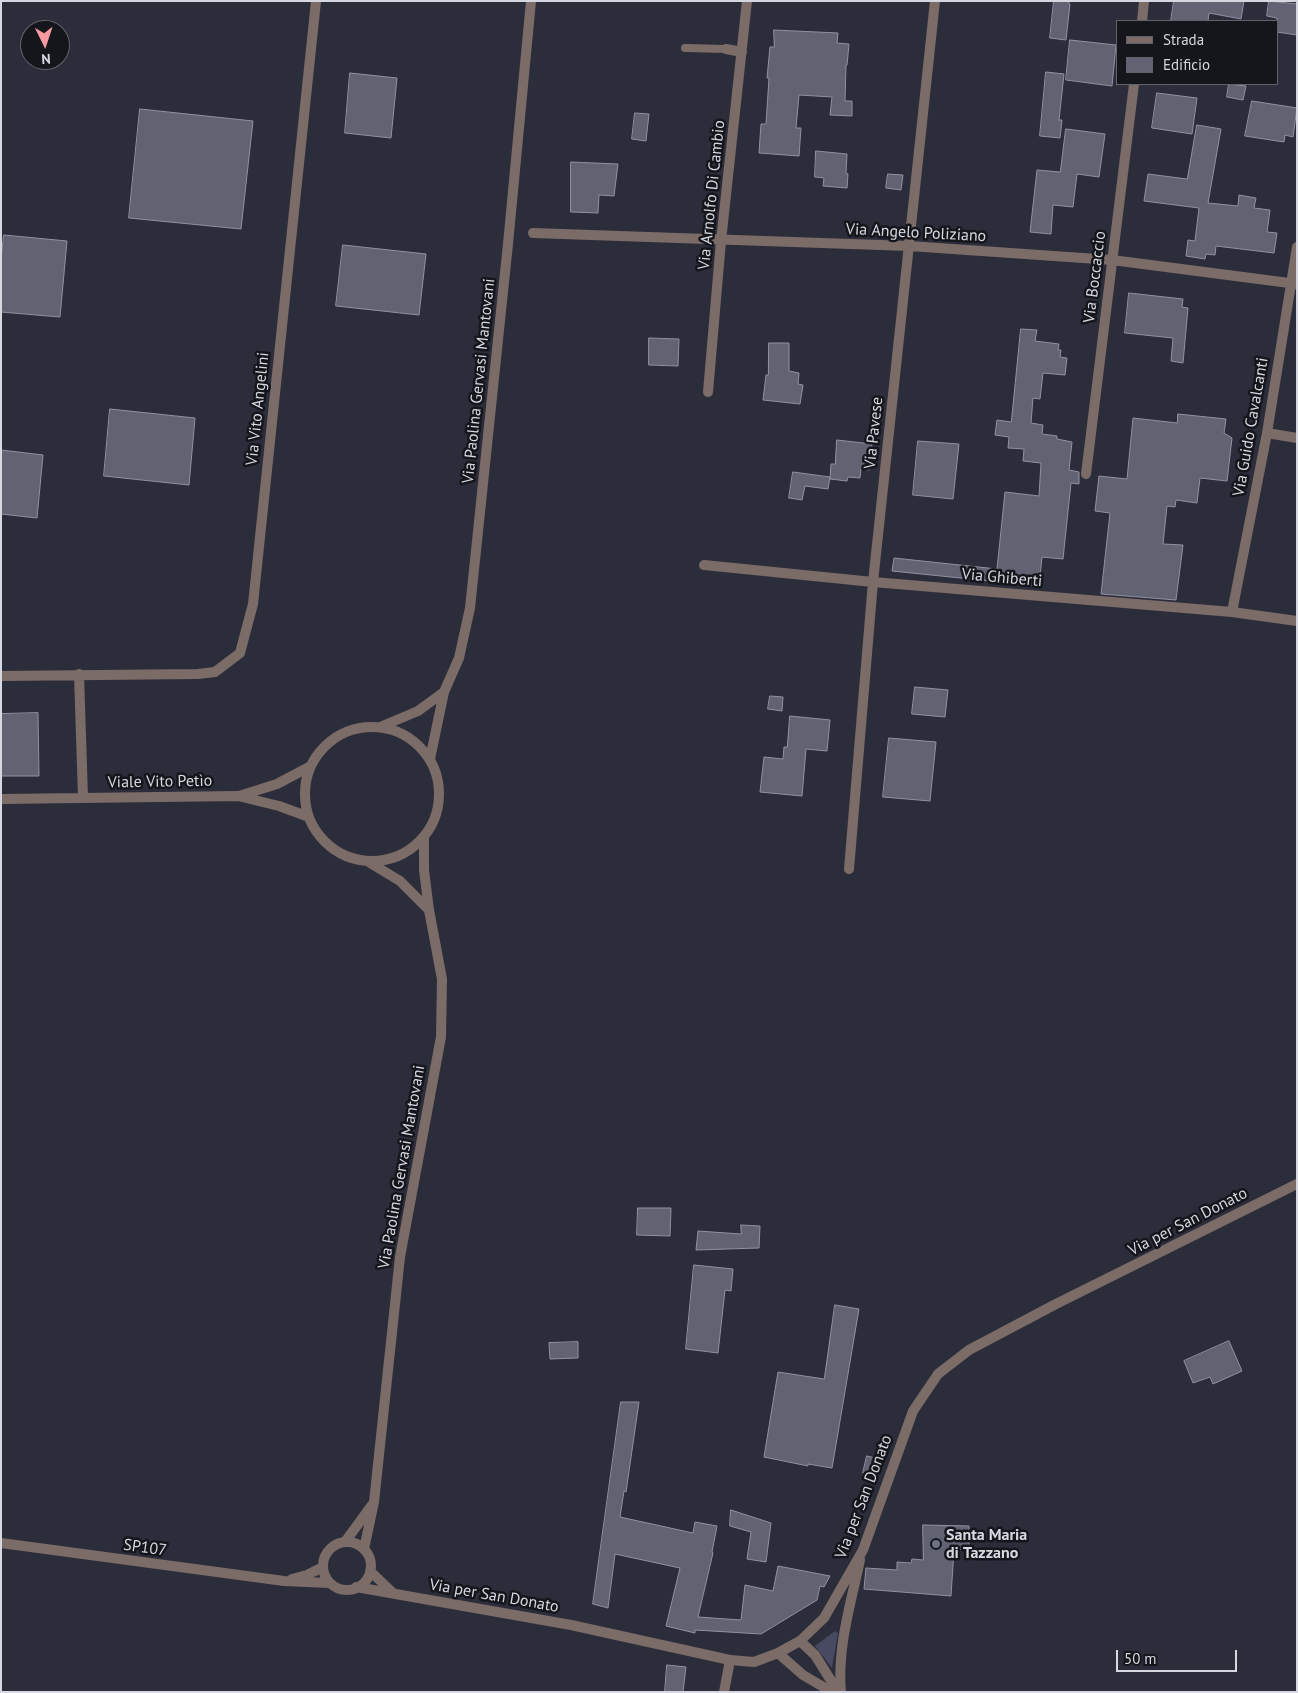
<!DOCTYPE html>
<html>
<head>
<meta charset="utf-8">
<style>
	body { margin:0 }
	#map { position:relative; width:1298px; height:1693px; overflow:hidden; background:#2c2d3b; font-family:"PT Sans",sans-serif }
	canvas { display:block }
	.frame { position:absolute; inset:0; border:2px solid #d6d7e0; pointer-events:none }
	.legend { position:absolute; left:1116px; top:20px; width:162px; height:65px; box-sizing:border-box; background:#15161c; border:1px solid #62636a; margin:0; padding:6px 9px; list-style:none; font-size:15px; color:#d6d7e0 }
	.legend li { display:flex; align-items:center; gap:10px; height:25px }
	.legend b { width:25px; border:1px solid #62636a }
	.north { position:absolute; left:20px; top:20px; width:50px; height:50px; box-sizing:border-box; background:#15161c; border:1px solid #62636a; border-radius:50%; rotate:176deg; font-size:14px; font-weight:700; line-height:20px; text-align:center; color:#d6d7e0 }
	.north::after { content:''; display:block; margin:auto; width:18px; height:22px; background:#f49aa0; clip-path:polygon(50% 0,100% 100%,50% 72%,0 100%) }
	.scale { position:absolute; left:1116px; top:1650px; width:121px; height:22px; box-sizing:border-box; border:2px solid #d6d7e0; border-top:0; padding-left:6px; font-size:15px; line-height:18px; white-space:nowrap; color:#d6d7e0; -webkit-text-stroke:4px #15161c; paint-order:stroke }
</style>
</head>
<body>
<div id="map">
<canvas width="1298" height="1693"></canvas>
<div class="frame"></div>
<ul class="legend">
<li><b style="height:6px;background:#7c6c67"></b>Strada</li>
<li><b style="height:14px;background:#616272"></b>Edificio</li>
</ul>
<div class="north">N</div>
<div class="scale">50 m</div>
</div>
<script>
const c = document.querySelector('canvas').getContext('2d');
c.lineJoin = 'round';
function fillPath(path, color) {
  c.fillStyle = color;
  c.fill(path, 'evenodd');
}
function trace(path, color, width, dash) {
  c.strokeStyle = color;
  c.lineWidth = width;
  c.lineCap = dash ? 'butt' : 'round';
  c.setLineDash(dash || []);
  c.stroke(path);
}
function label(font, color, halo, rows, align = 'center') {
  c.font = font + ' "PT Sans",sans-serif';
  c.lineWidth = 5;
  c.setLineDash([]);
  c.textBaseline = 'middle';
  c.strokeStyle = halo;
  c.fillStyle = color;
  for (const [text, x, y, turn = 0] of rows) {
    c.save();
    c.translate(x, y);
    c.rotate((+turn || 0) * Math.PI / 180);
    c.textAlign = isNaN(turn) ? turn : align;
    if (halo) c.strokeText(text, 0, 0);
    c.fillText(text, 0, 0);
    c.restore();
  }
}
fillPath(new Path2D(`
	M835 1631 838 1633 832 1668 815 1646Z`), '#484a62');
const building = new Path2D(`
	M1054 1H1069V4H1070L1066 40 1050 38Z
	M1174 1H1244L1241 19 1209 13 1208 21H1171Z
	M1269 1 1297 4V35L1277 32V18L1267 16Z
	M774 30 838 33 837 43 849 44 847 65H846L845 101H852V116L830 115 832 97 799 95 796 128H801L799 156 759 153 761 124H766L769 78H767L770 47H774Z
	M1070 40 1116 45 1112 86 1066 80Z
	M1046 72 1064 74 1059 120H1062L1060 138 1040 136Z
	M350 73 397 78 391 138 345 133Z
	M1229 84 1246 86 1243 100 1227 97Z
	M1157 93 1197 98 1192 134 1152 128Z
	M1252 101 1297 108 1293 137 1285 135 1284 142 1245 136Z
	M140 109 253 121 241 229 129 218Z
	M635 113 649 114 646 141 632 139Z
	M1197 125 1221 129 1208 203 1238 206 1239 195 1256 198 1254 208 1270 210 1267 232 1277 233 1274 253 1216 246 1215 255 1206 254 1205 259 1186 256 1188 240 1195 241 1199 208 1144 201 1148 174 1187 179Z
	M1066 129 1105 134 1099 177 1077 174 1073 207 1053 205 1051 234 1030 232 1037 170 1060 172Z
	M816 151 847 154 846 173 848 174 847 188 823 186 824 178 815 177Z
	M571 162 618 164 614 196 599 195 598 213 571 212Z
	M888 174 903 175 901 190 886 188Z
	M4 235 67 241 60 317 1 312V260Z
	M343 245 426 254 419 315 336 306Z
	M1129 293 1183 299 1182 307 1188 308 1183 363 1171 361 1173 338 1125 333Z
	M1021 329 1037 330 1035 341 1059 344 1058 350H1061L1060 357 1067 358 1065 375 1043 373 1040 399 1033 398 1031 423 1043 425 1042 434 1057 436V439L1072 442 1069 470 1079 472V484L1071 483 1063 559 1042 557 1039 586 892 571 894 558 997 569 1005 492 1039 496 1041 463 1023 461 1024 449 1008 448 1009 437 995 435 997 420 1011 422Z
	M649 338 679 339 678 366 649 365Z
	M769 343H789V371L799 373 798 384 803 385 800 404 763 400 766 375H768Z
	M110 409 195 418 189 485 104 476Z
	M1178 414 1226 419 1224 433 1232 438 1227 481 1200 478 1197 503 1176 500 1175 507 1167 506 1163 544 1183 545 1176 600 1101 594 1110 513 1095 511 1099 476 1127 479 1133 418 1177 423Z
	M837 440 872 444 869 470 861 469 860 478 848 477 847 481 830 479 831 464H835Z
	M918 441 959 444 953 499 913 495Z
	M1 450 43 455 37 518 1 514Z
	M793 472 830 477 828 489 805 486 802 500 789 498Z
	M915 687 948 690 945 717 912 714Z
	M770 696 783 697 782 711 768 709Z
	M38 713 39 776H1V714Z
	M790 716 830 720 827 751 806 749 802 796 760 792 764 757 783 759 784 747H787Z
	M889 738 936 742 930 801 883 797Z
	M638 1208H671L670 1236 637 1235Z
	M741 1225 760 1226 759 1248 696 1250 698 1231 741 1234Z
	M694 1265 733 1269 731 1291 725 1290 718 1353 686 1349Z
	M835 1305 859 1309 832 1468 808 1464V1466L764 1457 778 1372 824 1379Z
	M1229 1341 1242 1371 1213 1384 1210 1377 1193 1383 1184 1361Z
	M578 1342V1358L550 1359 549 1343Z
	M621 1402H639L626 1492 624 1491 620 1517 693 1533 695 1522 717 1526 712 1552 713 1553 698 1617 741 1620 745 1585 773 1591 778 1566 830 1576 824 1587 820 1586 817 1600 761 1634 695 1630V1633L666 1626 680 1568 615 1554 608 1608 593 1604Z
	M867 1456 880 1459 876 1476 863 1473Z
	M731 1510 771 1523 766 1562 747 1559 751 1532 730 1526Z
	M923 1525 969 1526V1549L954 1550 951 1596 864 1589 866 1568 897 1570V1562L911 1563 912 1559 923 1560Z
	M667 1665 686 1667 683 1692H665Z`);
fillPath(building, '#616272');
trace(building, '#9091a3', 1);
trace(new Path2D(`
	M685 48 726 49`), '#7c6c67', 8);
trace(new Path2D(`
	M1142 21 1144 1
	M726 49 742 52
	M533 233 909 246 1112 260 1297 284
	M708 392 721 241 747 1
	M1267 433 1297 438
	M1086 474 1134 84
	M704 565 873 582 1232 612 1297 621
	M1232 612 1267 433 1297 247
	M79 674 83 798
	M1 676 198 674 215 672 240 653 253 604 316 1
	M380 727 418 711 444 692
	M305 794a67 67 0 1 1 134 0a67 67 0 1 1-134 0Z
	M430 759 444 692 459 658 470 608 508 244 531 1
	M239 796 277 784 311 766
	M1 799 238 796 279 806 309 817
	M367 861 400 881 429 910
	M849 869 873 582 935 1
	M345 1542 372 1505
	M364 1549 374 1502 400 1257 441 1037 442 979 429 910 424 870V837
	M724 1692 730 1660`), '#7c6c67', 10);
trace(new Path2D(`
	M323 1566a24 24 0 1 1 48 0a24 24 0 1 1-48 0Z
	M1 1543 284 1581 330 1583
	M370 1571 393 1593
	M292 1579 307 1575 323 1567
	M356 1587 571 1625 730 1660 754 1662 778 1653 800 1641 824 1618 863 1550 913 1411 938 1374 969 1350 1056 1304 1297 1184
	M800 1641 815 1655 838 1692
	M778 1653 803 1675 832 1692
	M841 1692C837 1647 851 1603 860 1560`), '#7c6c67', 10);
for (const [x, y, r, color] of [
	[936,1544,5,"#6b7280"]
]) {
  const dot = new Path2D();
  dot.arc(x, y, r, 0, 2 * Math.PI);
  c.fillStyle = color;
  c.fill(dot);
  trace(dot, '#15161c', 2);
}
label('16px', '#d6d7e0', '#15161c', [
	["Via Arnolfo Di Cambio",712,195,-84],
	["Via Angelo Poliziano",916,233,3],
	["Via Boccaccio",1095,277,-83],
	["Via Paolina Gervasi Mantovani",479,381,-84],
	["Via Vito Angelini",258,409,-84],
	["Via Guido Cavalcanti",1251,427,-80],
	["Via Pavese",874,433,-84],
	["Via Ghiberti",1002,578,5],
	["Viale Vito Petìo",160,782,-1],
	["Via Paolina Gervasi Mantovani",402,1167,-80],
	["Via per San Donato",1188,1222,-27],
	["Via per San Donato",864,1497,-69],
	["SP107",145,1548,8],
	["Via per San Donato",494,1596,10]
]);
label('bold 16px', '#d6d7e0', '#15161c', [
	["Santa Maria",946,1535],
	["di Tazzano",946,1553]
], 'left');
</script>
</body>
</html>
